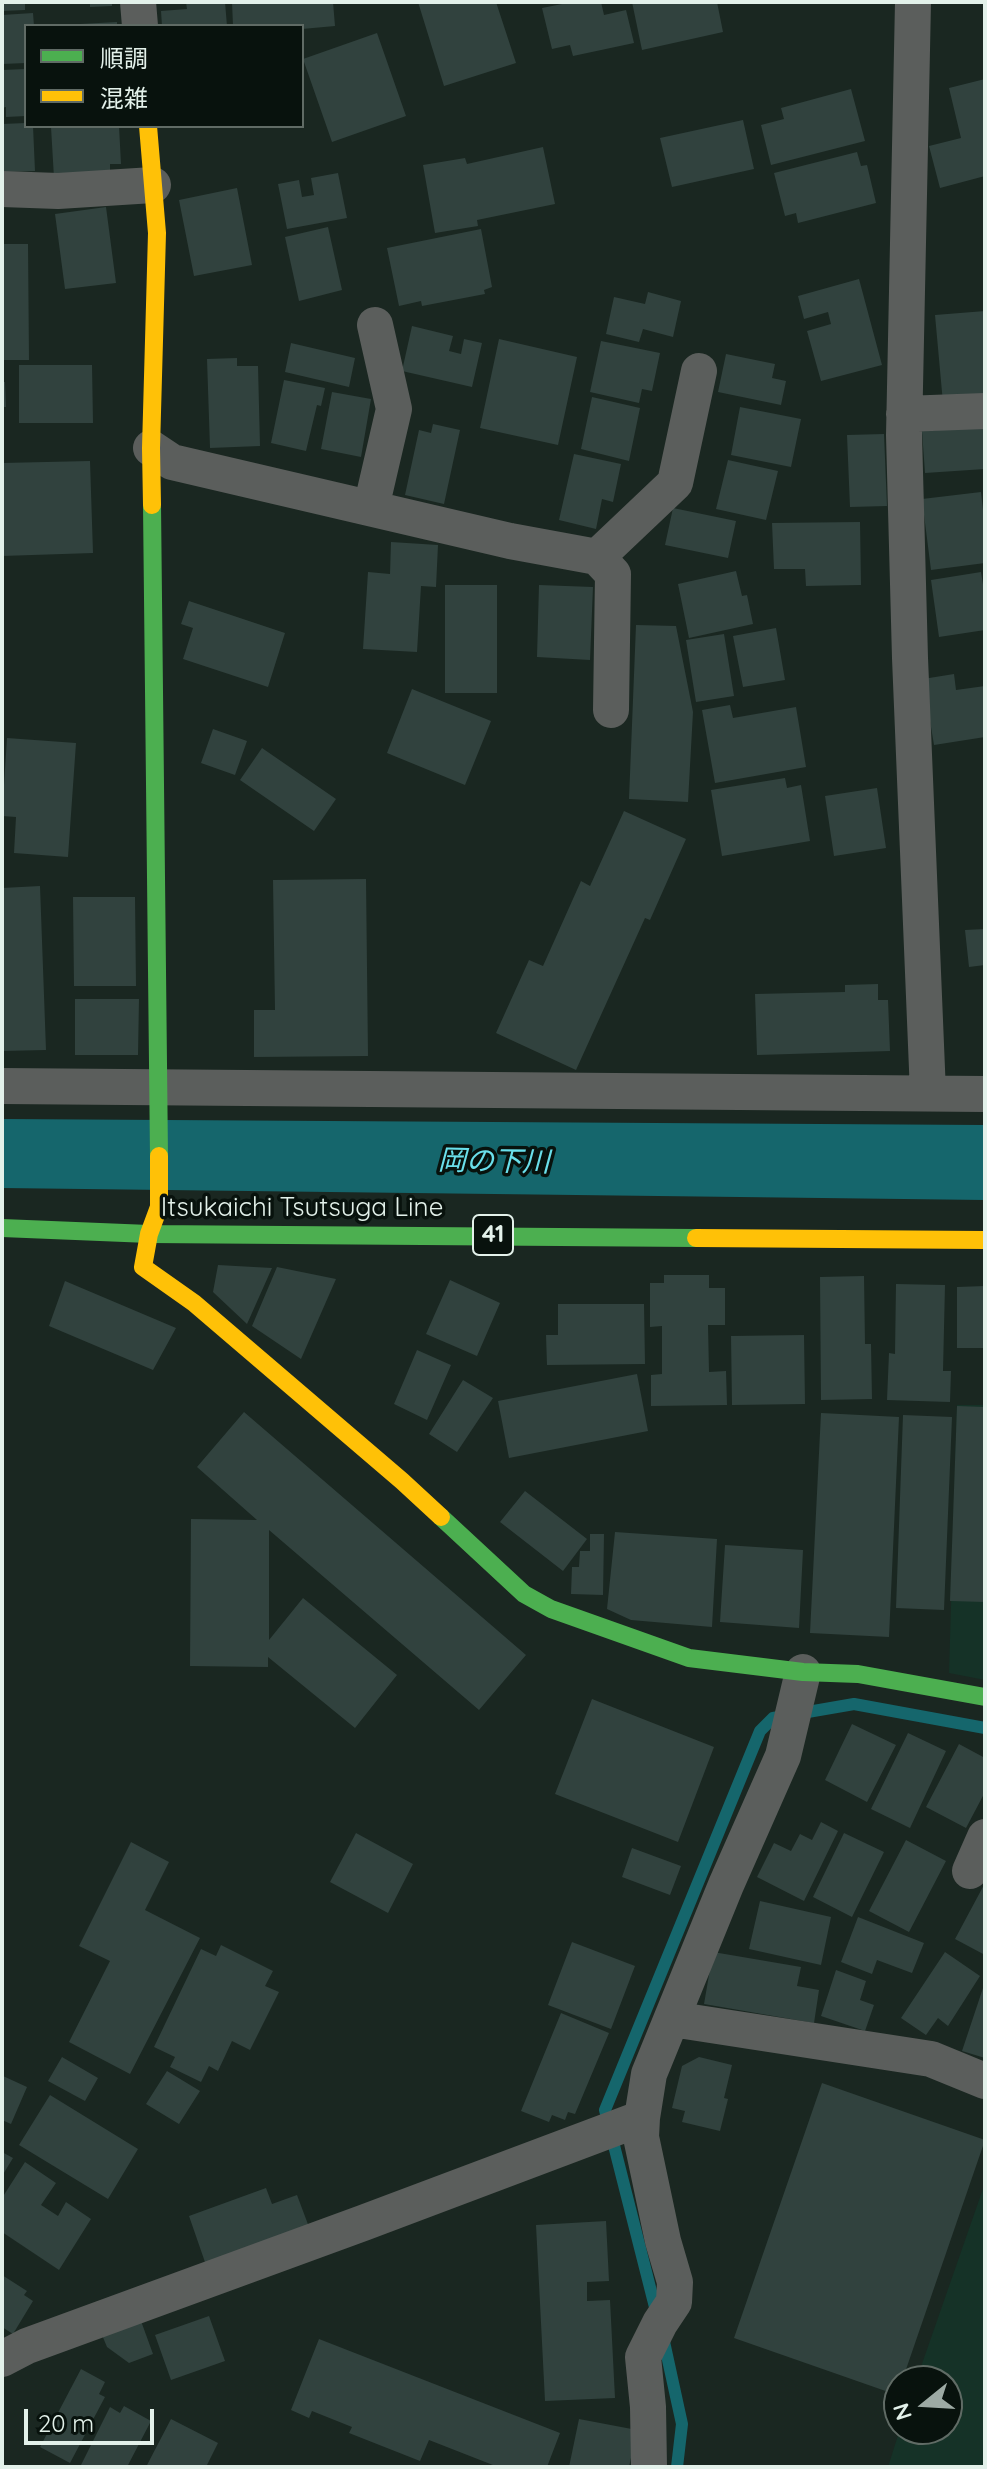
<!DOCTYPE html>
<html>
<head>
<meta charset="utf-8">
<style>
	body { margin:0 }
	#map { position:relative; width:987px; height:2469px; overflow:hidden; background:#1a2721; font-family:Quicksand,"Noto Sans JP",sans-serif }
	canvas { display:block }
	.frame { position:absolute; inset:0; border:4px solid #e3f1ea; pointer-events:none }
	.legend { position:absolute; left:24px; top:24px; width:280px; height:104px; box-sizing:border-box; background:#08120d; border:2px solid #606b65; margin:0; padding:10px 14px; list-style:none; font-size:24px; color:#e3f1ea }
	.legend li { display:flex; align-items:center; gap:16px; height:40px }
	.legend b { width:40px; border:2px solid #606b65 }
	.north { position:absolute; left:883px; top:2365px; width:80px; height:80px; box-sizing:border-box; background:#08120d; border:2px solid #606b65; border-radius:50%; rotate:252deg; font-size:22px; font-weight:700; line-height:32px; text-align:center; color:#e3f1ea }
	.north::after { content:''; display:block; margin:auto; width:28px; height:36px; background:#9daaa4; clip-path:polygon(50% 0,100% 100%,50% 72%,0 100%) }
	.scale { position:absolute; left:24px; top:2409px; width:130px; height:36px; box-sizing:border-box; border:4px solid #e3f1ea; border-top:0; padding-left:10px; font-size:24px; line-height:28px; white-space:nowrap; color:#e3f1ea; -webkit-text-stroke:6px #08120d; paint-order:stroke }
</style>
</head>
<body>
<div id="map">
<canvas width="987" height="2469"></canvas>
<div class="frame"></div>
<ul class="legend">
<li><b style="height:10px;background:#4caf50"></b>順調</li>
<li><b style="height:10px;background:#ffc107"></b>混雑</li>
</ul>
<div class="north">N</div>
<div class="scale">20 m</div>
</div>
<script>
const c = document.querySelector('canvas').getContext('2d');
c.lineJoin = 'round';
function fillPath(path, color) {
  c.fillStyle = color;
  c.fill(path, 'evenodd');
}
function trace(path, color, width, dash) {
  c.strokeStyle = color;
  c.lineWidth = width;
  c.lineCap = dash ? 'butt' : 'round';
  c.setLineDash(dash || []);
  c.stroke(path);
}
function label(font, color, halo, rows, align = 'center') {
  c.font = font + ' Quicksand,"Noto Sans JP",sans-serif';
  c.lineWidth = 7;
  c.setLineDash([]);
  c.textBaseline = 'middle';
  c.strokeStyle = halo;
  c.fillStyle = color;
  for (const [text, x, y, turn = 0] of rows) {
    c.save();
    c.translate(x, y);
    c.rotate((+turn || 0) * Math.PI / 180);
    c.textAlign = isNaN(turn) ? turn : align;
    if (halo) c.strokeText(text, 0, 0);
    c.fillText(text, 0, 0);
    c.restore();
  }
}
fillPath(new Path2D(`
	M957 1405H985V1680L949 1673Z
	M985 2183V2467H888L900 2429H947V2381H916Z`), '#153227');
fillPath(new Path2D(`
	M2 1119 985 1125V1200L2 1188Z`), '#15666c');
trace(new Path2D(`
	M657 2315 605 2110 760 1731 773 1718 854 1704 985 1728
	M663 2337 682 2424 677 2467`), '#15666c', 12);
fillPath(new Path2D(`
	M2 2H25V10L2 11Z
	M90 2H112V6L90 7Z
	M186 2H225L227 26H162L161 11 187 9Z
	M232 2H333L335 26 302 29V26H233Z
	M418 2H496L516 63 444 86Z
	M572 2H601L604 15 626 10 634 43 573 56 570 45 552 49 542 8Z
	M632 2H717L723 32 642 50Z
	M33 13 34 26H26V63L2 64V15Z
	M117 22V26H80V24Z
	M377 33 406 116 332 142 303 59Z
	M26 69V116L6 117V107L2 108V70Z
	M985 79V176L940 188 929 146 961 138 949 88Z
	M851 89 865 141 771 165 761 125 784 119 781 108Z
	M743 120 754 169 672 187 660 138Z
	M26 123V126H33L35 171 2 172V124Z
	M119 126 121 164H110V175L54 178 51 127Z
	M543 147 555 204 477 220 478 226 435 233 423 165 465 158 467 164Z
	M857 152 861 166 867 165 876 203 798 223 796 213 785 216 774 173Z
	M338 173 347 218 287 229 278 184 299 180 302 197 314 195 311 178Z
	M237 188 252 265 194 276 179 200Z
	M106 207 116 283 65 289 55 214Z
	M328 227 342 290 299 301 285 237Z
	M481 229 492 287 484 290 485 294 422 306 421 301 399 306 387 248Z
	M3 244H28L29 360H2Z
	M859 279 882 365 821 381 807 331 831 324 828 312 804 319 798 296Z
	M648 292 681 301 673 337 643 329 639 342 606 334 614 297 645 304Z
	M985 311V399L943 403 935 315Z
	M412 326 453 336 449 351 461 354 464 339 482 343 472 387 402 371Z
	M499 339 577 357 558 445 480 428Z
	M601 341 660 353 652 391 642 389 639 403 590 392Z
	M291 343 355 358 349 387 285 372Z
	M726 354 775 364 772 378 786 381 781 405 718 392Z
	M237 358V366H258L260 446 210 448 207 359Z
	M19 365H92L93 423H19Z
	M284 380 325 388 321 406 317 405 306 451 271 443Z
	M2 382H5L6 407H2Z
	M332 392 371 399 361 457 321 449Z
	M592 397 640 408 629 461 581 449Z
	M740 407 801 419 791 467 731 455Z
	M433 424 460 430 444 504 405 495 419 430 431 433Z
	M985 427V469L925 473 922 431Z
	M884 434 887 506 850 507 847 435Z
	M574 454 621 464 613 502 602 499 596 529 559 520Z
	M728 460 778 471 766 520 716 509Z
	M90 461 93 553 2 556V463Z
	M981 492 985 528V563L931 570 922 499Z
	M673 508 736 521 728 558 665 545Z
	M860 522 861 585 806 586 805 569H774L772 523Z
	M391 542 438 545 436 587 421 586 417 652 363 649 368 572 390 574Z
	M736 571 742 596 747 595 753 624 689 638 678 584Z
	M981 572 985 597V630L939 637 931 580Z
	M445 585H497V693H445Z
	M539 585 593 587 590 660 537 657Z
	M189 601 285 633 268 687 183 659 193 628 181 624Z
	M636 625 676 626 693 712 688 802 629 799Z
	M776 628 785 680 743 687 733 636Z
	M724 634 734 696 696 702 686 640Z
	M954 674 956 690 985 686V737L934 745 923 679Z
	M412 689 491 721 465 785 387 753Z
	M730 705 733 718 796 707 806 767 715 783 702 710Z
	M213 729 247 741 235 775 201 763Z
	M7 738 76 743 68 857 14 853 16 817 2 816Z
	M262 748 336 799 314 831 240 780Z
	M785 778 787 788 801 785 810 841 722 856 711 790Z
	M877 788 886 848 834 856 825 796Z
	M624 811 686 839 650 920 645 918 576 1070 496 1033 529 960 543 966 581 881 590 886Z
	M366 879 368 1056 254 1057V1010H275L273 880Z
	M40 886 46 1050 2 1051V888Z
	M73 897H135L136 986H74Z
	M985 929V965L969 967 965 930Z
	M878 984V1000H888L890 1051 757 1055 755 994 845 992V985Z
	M75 999H139L138 1055H75Z
	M218 1265 272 1268 247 1324 213 1292Z
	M277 1267 336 1279 301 1359 252 1326Z
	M664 1275H709V1288H725V1325H708L709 1372 726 1371 727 1405 651 1406V1375L662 1374V1326L650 1327V1283H664Z
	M864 1276 865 1344H871L872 1399 821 1400 820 1277Z
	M450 1280 500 1303 477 1356 426 1334Z
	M65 1281 176 1328 153 1370 49 1326Z
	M896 1284 945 1285 943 1371H951L950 1402 887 1400 889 1353 895 1354Z
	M985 1286V1348H957V1287Z
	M558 1304H644L645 1364 547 1365 546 1335H558Z
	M804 1335 805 1404 732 1405 731 1336Z
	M417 1350 451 1365 427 1420 394 1404Z
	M637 1374 648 1431 509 1458 498 1401Z
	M463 1380 493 1398 457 1452 429 1434Z
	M957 1406 985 1407V1602L950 1601Z
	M244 1412 526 1655 479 1710 269 1530V1640L303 1598 397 1675 355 1728 268 1657V1667L190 1666 191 1519 257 1520 197 1467Z
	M821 1413 899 1417 889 1637 810 1633Z
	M903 1415 952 1417 944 1610 896 1608Z
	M525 1491 587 1539 563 1571 500 1522Z
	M615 1532 717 1539 712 1627 631 1620 607 1609Z
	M590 1534H604L603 1595 571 1594 572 1567H579L580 1551H590Z
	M725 1545 803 1550 799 1628 720 1622Z
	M592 1699 714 1747 678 1842 555 1794Z
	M852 1724 896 1745 867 1802 825 1780Z
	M908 1733 946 1751 910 1828 871 1809Z
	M959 1744 985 1758V1792L966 1828 926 1807Z
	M821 1822 838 1831 804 1901 757 1877 774 1843 791 1851 800 1834 812 1840Z
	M356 1833 413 1864 388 1913 330 1882Z
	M844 1833 884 1852 852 1917 813 1897Z
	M906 1840 946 1861 909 1932 869 1911Z
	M131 1842 169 1862 145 1910 200 1938 130 2074 69 2042 110 1961 79 1946Z
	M632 1848 681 1866 670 1895 622 1877Z
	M985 1883V1955L955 1939Z
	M760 1901 831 1917 821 1965 749 1949Z
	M858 1917 924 1943 912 1973 877 1960 872 1974 841 1962Z
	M572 1942 635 1966 611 2029 548 2005Z
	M221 1945 273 1971 265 1986 279 1992 250 2050 232 2041 218 2071 209 2066 201 2082 170 2067 175 2057 154 2047 201 1949 216 1956Z
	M713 1952 801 1967 797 1986 819 1990 814 2023 704 2004Z
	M945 1952 980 1976 948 2026 938 2018 926 2035 901 2018Z
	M836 1970 866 1981 860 2000 874 2005 865 2031 821 2016Z
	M984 1985H985V2058L962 2051Z
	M561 2013 609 2033 575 2114 568 2112 565 2120 552 2115 549 2122 521 2111Z
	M62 2057 98 2078 85 2101 48 2081Z
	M699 2057 732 2065 724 2098 728 2099 720 2131 682 2122 685 2111 672 2108 682 2066Z
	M167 2071 200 2091 179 2124 146 2104Z
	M3 2076 27 2087 11 2124 2 2120Z
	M822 2083 985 2140 902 2381H899L897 2395 734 2338Z
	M50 2095 138 2149 108 2199 19 2145Z
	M2 2152 13 2158 2 2176Z
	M25 2162 56 2183 41 2205 58 2216 66 2202 91 2219 59 2270 2 2232V2198Z
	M266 2188 272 2204 297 2195 309 2227 206 2265 189 2216Z
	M606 2221 609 2281 587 2282V2301L610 2300 615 2398 545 2401 536 2225Z
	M2 2275 27 2291 24 2295 33 2301 13 2334 2 2327Z
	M209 2316 225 2361 171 2380 155 2335Z
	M141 2321 153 2354 129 2363 107 2347 102 2335Z
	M319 2339 560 2433 547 2467H498L429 2440 420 2461 349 2433 352 2427 312 2411 309 2418 291 2410Z
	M81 2369 105 2382 99 2394 105 2397 70 2463 40 2447Z
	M124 2406 151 2421 127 2467H80L110 2407 120 2413Z
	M171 2419 218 2443 206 2467H146Z
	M579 2419 637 2430 629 2467H569Z`), '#31423e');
trace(new Path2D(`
	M138 2 140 26
	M913 2 904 435 910 658 928 1093
	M2 189 58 191 153 185
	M904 414 985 411
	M151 448 172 462 510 541 597 557 613 574 611 710
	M371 508 394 409 375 325
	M597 557 675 483 699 371
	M2 1086 985 1094
	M970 1871 985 1837
	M672 2019 931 2059 985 2081
	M642 2118 641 2137 663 2241 675 2282 674 2302 660 2323 643 2357 648 2407 649 2467
	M2 2359 27 2346 363 2223 642 2118 649 2074 726 1885 783 1756 803 1672`), '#5b5e5c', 36);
trace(new Path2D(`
	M152 505 159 1156
	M2 1228 149 1234 696 1238
	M441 1517 524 1594 551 1609 689 1658 803 1672 858 1674 985 1697`), '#4caf50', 18);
trace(new Path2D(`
	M148 126 157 233 151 448 152 505
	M159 1156V1207L149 1234 143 1267 194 1303 402 1481 441 1517
	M696 1238 985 1240`), '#ffc107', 18);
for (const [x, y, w] of [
	[493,1235,40]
]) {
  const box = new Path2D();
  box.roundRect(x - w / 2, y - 20, w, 40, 6);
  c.fillStyle = '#08120d';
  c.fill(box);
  trace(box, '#e3f1ea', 2);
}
label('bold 24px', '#e3f1ea', null, [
	["41",493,1235]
]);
label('26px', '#e3f1ea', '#08120d', [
	["Itsukaichi Tsutsuga Line",302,1208]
]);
label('italic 28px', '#6ae0eb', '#08120d', [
	["岡の下川",494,1162,1]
]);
</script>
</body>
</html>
